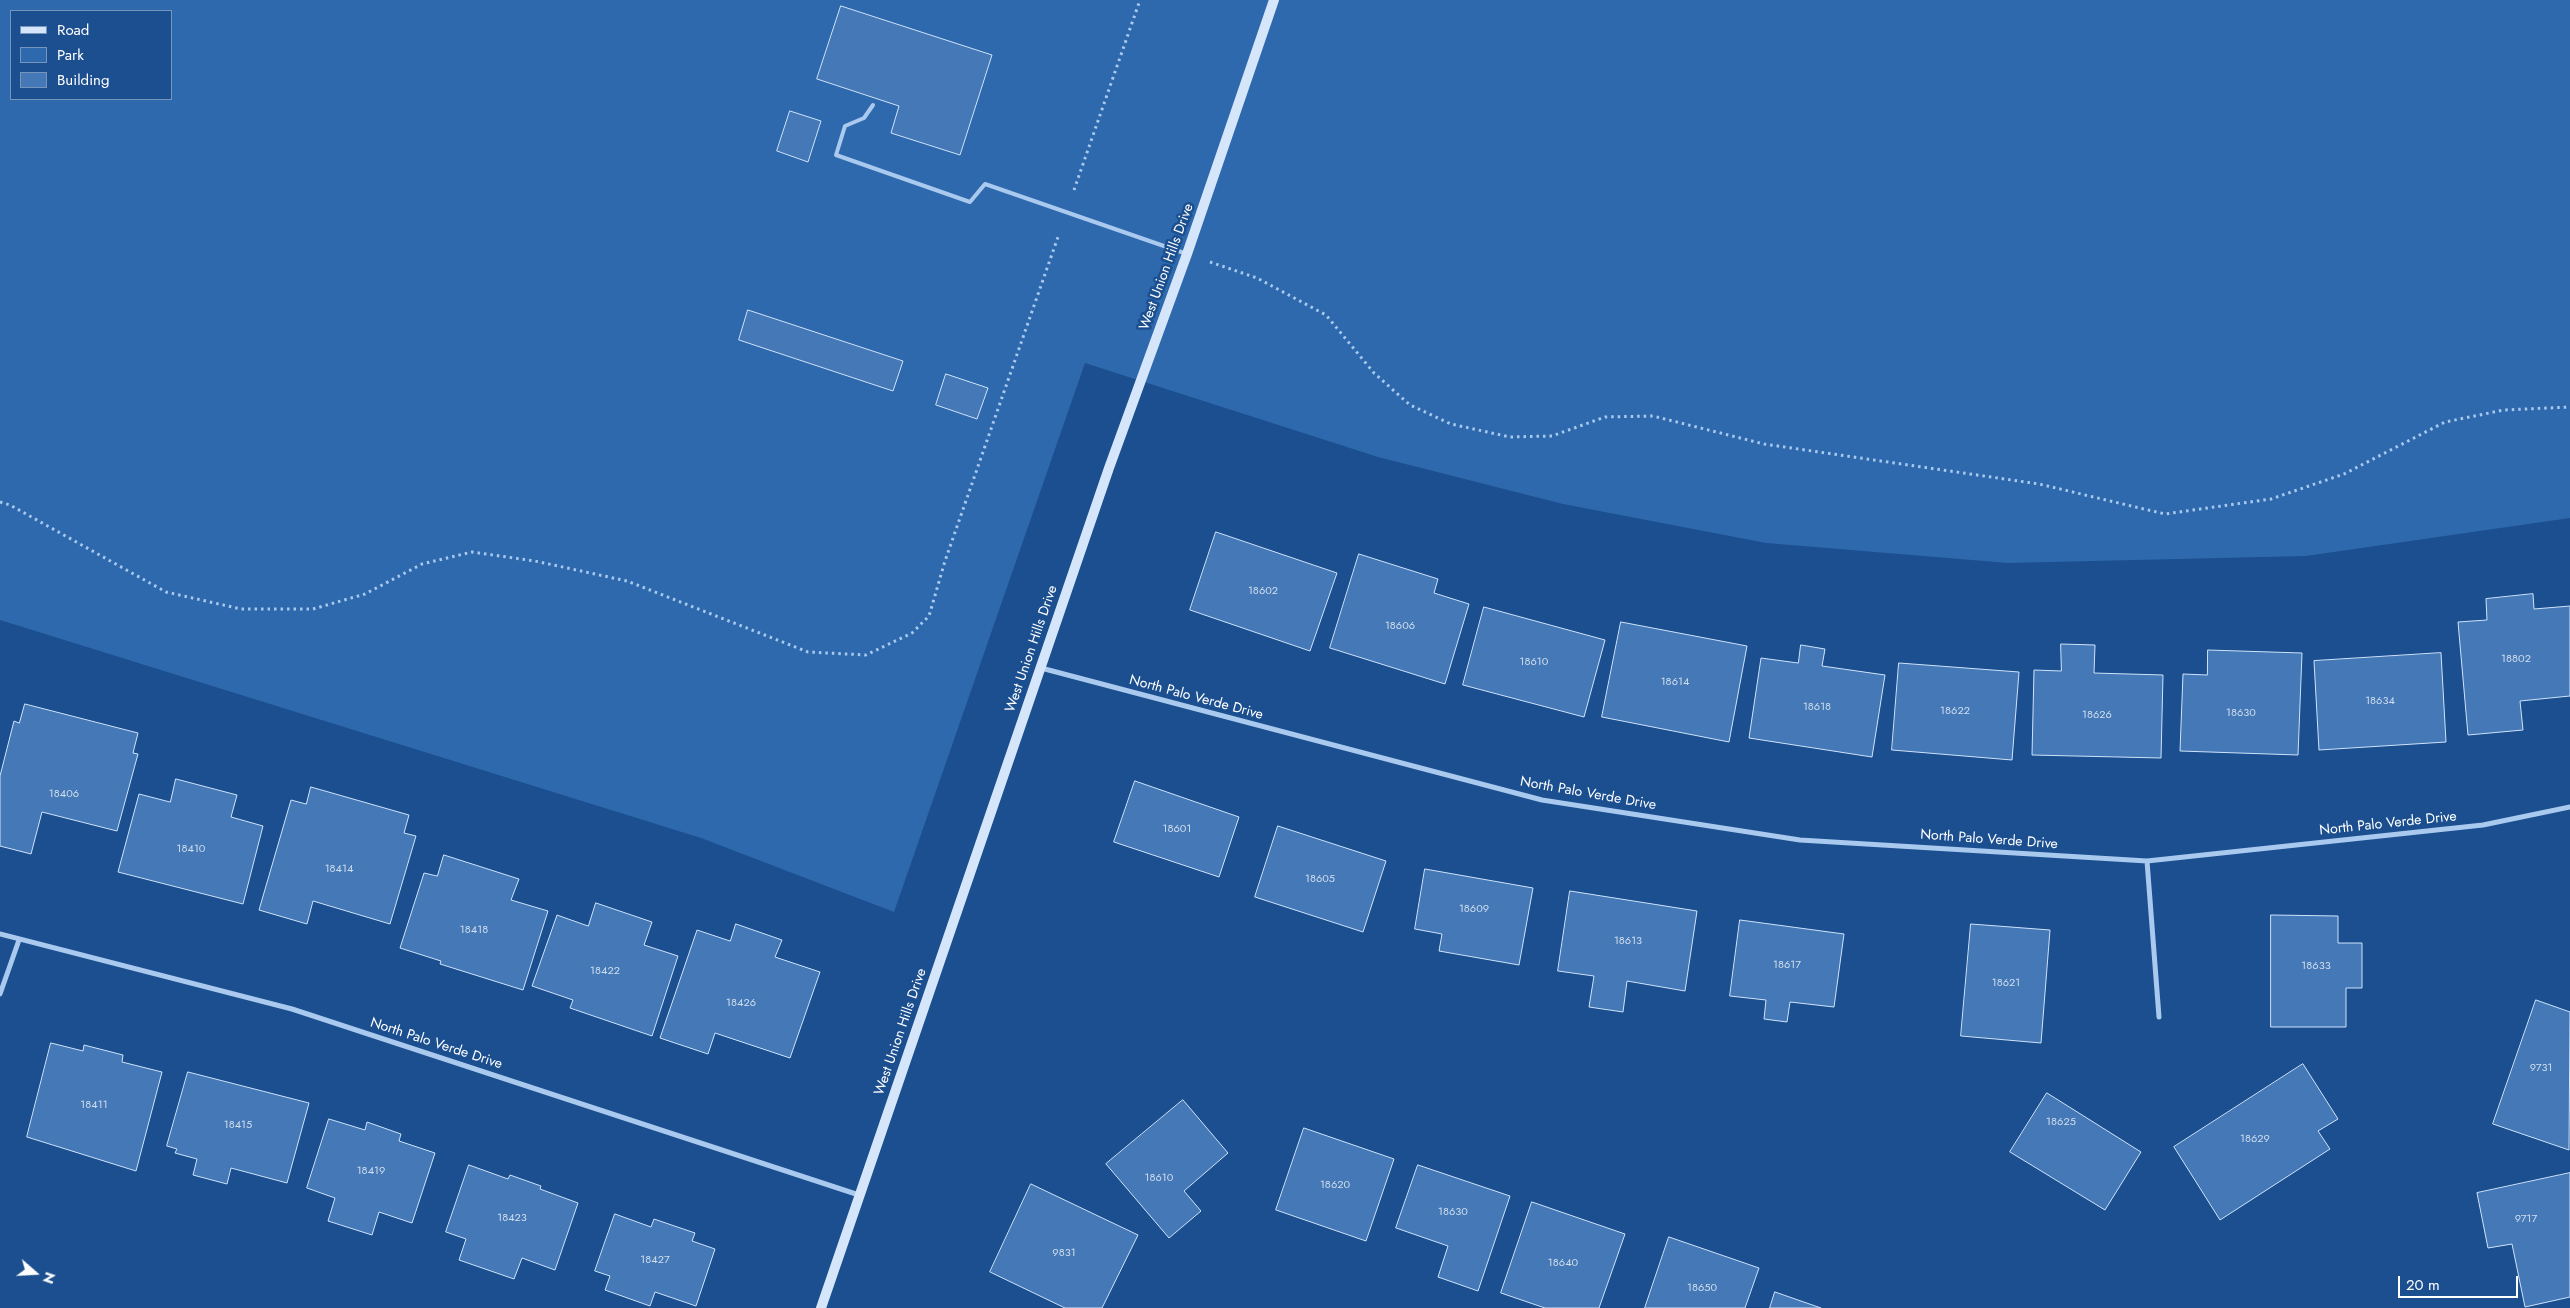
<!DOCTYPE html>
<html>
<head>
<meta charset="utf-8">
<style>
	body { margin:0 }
	#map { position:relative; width:2570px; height:1308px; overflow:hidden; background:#1b4f8f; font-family:Jost,sans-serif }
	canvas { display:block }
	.legend { position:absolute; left:10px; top:10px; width:162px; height:90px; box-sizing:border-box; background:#1b4f8f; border:1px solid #7695bc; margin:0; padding:6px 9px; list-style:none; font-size:15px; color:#fff }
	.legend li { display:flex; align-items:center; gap:10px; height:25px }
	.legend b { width:25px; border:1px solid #7695bc }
	.north { position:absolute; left:10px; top:1248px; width:50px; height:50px; -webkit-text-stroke:4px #1b4f8f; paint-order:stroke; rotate:109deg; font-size:14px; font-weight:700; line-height:20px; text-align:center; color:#fff }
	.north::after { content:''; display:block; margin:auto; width:18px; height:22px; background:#fff; clip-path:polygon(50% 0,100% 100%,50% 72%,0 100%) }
	.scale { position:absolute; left:2398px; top:1276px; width:120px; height:22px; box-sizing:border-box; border:2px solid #fff; border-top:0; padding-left:6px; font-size:15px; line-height:18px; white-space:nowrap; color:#fff; -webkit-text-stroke:4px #1b4f8f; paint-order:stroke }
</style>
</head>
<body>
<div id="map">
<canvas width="2570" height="1308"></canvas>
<ul class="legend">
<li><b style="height:6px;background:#d6e6fa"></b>Road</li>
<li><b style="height:14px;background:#2e69ad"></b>Park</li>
<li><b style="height:14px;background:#4478b7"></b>Building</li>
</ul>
<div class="north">N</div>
<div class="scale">20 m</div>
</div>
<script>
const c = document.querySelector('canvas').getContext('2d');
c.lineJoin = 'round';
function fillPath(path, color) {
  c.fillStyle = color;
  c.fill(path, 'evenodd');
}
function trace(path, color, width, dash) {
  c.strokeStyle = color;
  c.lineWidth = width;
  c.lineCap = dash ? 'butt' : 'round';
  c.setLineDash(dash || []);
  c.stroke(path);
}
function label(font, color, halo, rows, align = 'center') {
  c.font = font + ' Jost,sans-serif';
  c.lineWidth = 5;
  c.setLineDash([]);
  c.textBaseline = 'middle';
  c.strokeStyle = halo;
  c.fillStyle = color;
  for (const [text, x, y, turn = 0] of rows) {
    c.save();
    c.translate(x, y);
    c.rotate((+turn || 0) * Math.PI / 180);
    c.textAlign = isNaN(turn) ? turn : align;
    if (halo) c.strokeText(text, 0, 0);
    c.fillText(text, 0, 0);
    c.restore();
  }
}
fillPath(new Path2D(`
	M0 0H2570V518L2306 556 2008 563 1766 543 1563 504 1378 457 1085 363 894 912 701 838 0 620ZM11 11H171V99H11Z`), '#2e69ad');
const building = new Path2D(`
	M841 6 992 55 960 155 891 133 899 106 817 79Z
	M790 111 821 121 808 162 777 151Z
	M748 310 903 361 893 391 739 340Z
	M946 374 988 388 977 419 936 405Z
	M1216 532 1337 573 1310 651 1190 610Z
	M1359 554 1438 579 1434 593 1469 604 1445 684 1330 648Z
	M2533 594 2534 609 2570 606V696L2520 701 2523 730 2468 735 2458 622 2487 620 2486 599Z
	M1484 607 1605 640 1584 717 1463 685Z
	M1621 622 1747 646 1729 742 1602 717Z
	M2061 644 2095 645 2094 673 2163 675 2161 758 2032 755 2034 670 2061 671Z
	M1801 645 1825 649 1822 666 1885 675 1872 757 1749 738 1761 658 1798 663Z
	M2208 650 2302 653 2298 755 2180 751 2183 674 2207 675Z
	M2441 653 2446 742 2319 750 2314 661Z
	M1899 663 2019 672 2012 760 1892 750Z
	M25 704 138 733 133 753 138 754 117 831 42 812 31 854 0 846V776L14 721 19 723Z
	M176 779 237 795 231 817 263 826 243 904 118 872 139 794 170 802Z
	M1135 781 1239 817 1219 877 1114 842Z
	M311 787 409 815 404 833 416 836 390 924 313 901 307 924 259 910 291 800 306 804Z
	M1278 826 1386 861 1363 932 1255 897Z
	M444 855 519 879 511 900 548 911 523 990 440 964 441 961 400 948 424 873 437 876Z
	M1425 869 1533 888 1519 965 1439 951 1442 934 1415 929Z
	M1570 891 1697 911 1685 991 1627 981 1623 1012 1589 1007 1594 976 1558 971Z
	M596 903 652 922 644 945 678 956 652 1036 570 1008 573 1000 532 986 557 915 588 926Z
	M2271 915 2338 916V943H2362V988H2346V1027H2271Z
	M1740 920 1844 934 1834 1007 1790 1002 1787 1022 1764 1019 1766 1000 1730 996Z
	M736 924 782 940 775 957 820 972 790 1058 715 1033 708 1054 660 1038 697 930 730 941Z
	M1971 924 2050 930 2041 1043 1961 1036Z
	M2536 1000 2570 1012 2569 1150 2493 1124Z
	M51 1043 83 1051 84 1045 123 1055 122 1062 162 1072 136 1171 27 1137Z
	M2303 1064 2338 1119 2318 1131 2330 1149 2220 1220 2174 1147Z
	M188 1072 309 1103 287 1183 231 1168 227 1184 193 1175 197 1159 175 1153 177 1149 167 1146Z
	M2047 1093 2141 1152 2105 1210 2010 1152Z
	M1183 1100 1228 1153 1184 1191 1201 1211 1169 1238 1106 1164Z
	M329 1119 365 1130 367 1122 401 1134 399 1141 435 1153 412 1223 379 1212 372 1235 328 1221 335 1198 307 1188Z
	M1304 1128 1394 1159 1366 1241 1276 1210Z
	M469 1165 508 1179 510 1175 541 1186 540 1189 578 1203 555 1270 522 1258 514 1279 459 1260 466 1239 446 1232Z
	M1418 1165 1510 1196 1478 1291 1438 1277 1448 1246 1396 1228Z
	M2570 1173V1297L2525 1307 2512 1244 2488 1248 2477 1193Z
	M1031 1184 1138 1235 1102 1308H1065L990 1272Z
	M1532 1202 1625 1234 1599 1308H1545L1501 1293Z
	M615 1214 651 1227 654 1219 695 1233 692 1241 715 1249 696 1306 655 1292 650 1306 605 1290 610 1276 595 1271Z
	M1669 1237 1759 1268 1745 1308H1645Z
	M1775 1292 1821 1308H1770Z`);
fillPath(building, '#4478b7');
trace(building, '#cfe3fa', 1);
trace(new Path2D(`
	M1074 190 1140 0
	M1210 262 1257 278 1326 315 1374 373 1410 405 1451 424 1510 437 1552 436 1605 417 1653 416 1764 444 2039 484 2165 514 2271 499 2344 474 2445 422 2504 410 2570 407
	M0 502 10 505 166 592 241 609H313L365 594 422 564 472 552 535 561 627 581 808 652 866 655 912 633 929 616 945 561 1059 234`), '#a9c9ee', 3, [2.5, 4]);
trace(new Path2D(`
	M873 105 864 118 845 126 836 155 970 202 985 184 1187 254`), '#a9c9ee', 4);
trace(new Path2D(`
	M1041 668 1542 800 1800 840 2147 861 2483 825 2570 807
	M2147 861 2159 1017
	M0 934 292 1009 859 1195
	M0 994 19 940`), '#a9c9ee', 5);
trace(new Path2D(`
	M821 1308 1109 468 1187 254 1274 0`), '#d6e6fa', 10);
label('11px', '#d0dded', null, [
	["18602",1263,591],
	["18606",1400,626],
	["18802",2516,659],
	["18610",1534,662],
	["18614",1675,682],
	["18634",2380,701],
	["18618",1817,707],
	["18622",1955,711],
	["18630",2241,713],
	["18626",2097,715],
	["18406",64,794],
	["18601",1177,829],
	["18410",191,849],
	["18414",339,869],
	["18605",1320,879],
	["18609",1474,909],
	["18418",474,930],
	["18613",1628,941],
	["18617",1787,965],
	["18633",2316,966],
	["18422",605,971],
	["18621",2006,983],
	["18426",741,1003],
	["9731",2541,1068],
	["18411",94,1105],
	["18625",2061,1122],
	["18415",238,1125],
	["18629",2255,1139],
	["18419",371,1171],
	["18610",1159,1178],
	["18620",1335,1185],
	["18630",1453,1212],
	["18423",512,1218],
	["9717",2526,1219],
	["9831",1064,1253],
	["18427",655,1260],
	["18640",1563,1263],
	["18650",1702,1288]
]);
label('14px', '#fff', '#1b4f8f', [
	["West Union Hills Drive",1167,267,-70],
	["West Union Hills Drive",1032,649,-71],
	["North Palo Verde Drive",1196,698,15],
	["North Palo Verde Drive",1588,794,10],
	["North Palo Verde Drive",2388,824,-6],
	["North Palo Verde Drive",1989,840,4],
	["West Union Hills Drive",901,1032,-71],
	["North Palo Verde Drive",436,1044,18]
]);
</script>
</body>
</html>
